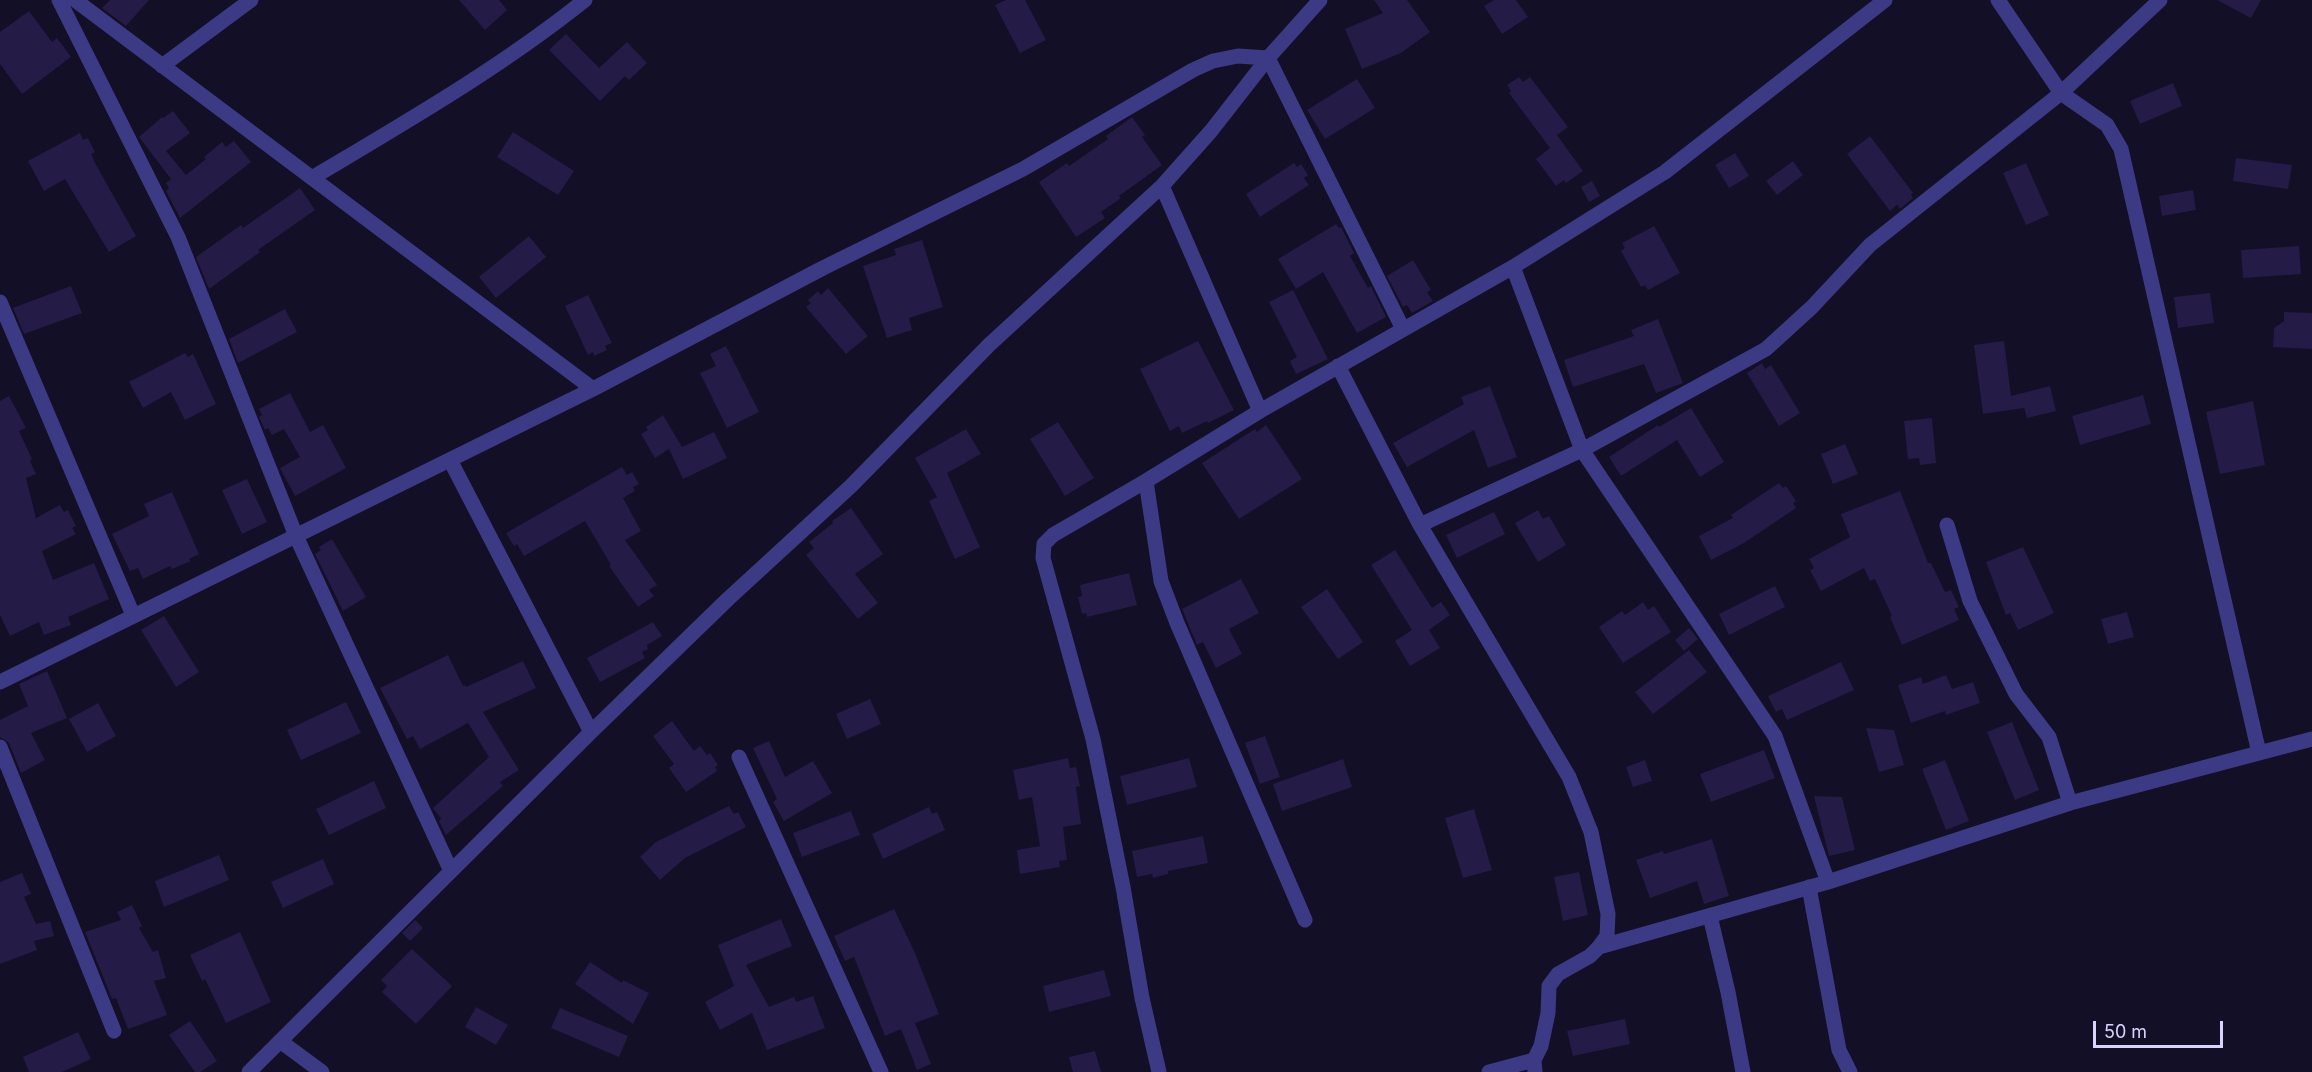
<!DOCTYPE html>
<html>
<head>
<meta charset="utf-8">
<style>
	body { margin:0 }
	#map { position:relative; width:2312px; height:1072px; overflow:hidden; background:#130f26; font-family:Inter,sans-serif }
	canvas { display:block }
	.scale { position:absolute; left:2093px; top:1021px; width:130px; height:27px; box-sizing:border-box; border:3px solid #d9d4ff; border-top:0; padding-left:8px; font-size:18px; line-height:21px; white-space:nowrap; color:#d9d4ff; -webkit-text-stroke:4px #130f26; paint-order:stroke }
</style>
</head>
<body>
<div id="map">
<canvas width="2312" height="1072"></canvas>
<div class="scale">50 m</div>
</div>
<script>
const c = document.querySelector('canvas').getContext('2d');
c.lineJoin = 'round';
function fillPath(path, color) {
  c.fillStyle = color;
  c.fill(path, 'evenodd');
}
function trace(path, color, width, dash) {
  c.strokeStyle = color;
  c.lineWidth = width;
  c.lineCap = dash ? 'butt' : 'round';
  c.setLineDash(dash || []);
  c.stroke(path);
}
fillPath(new Path2D(`
	M110 0H149L126 26 102 8Z
	M459 0H499L507 10 485 30Z
	M1006 0H1025L1046 40 1020 53 995 5Z
	M1374 0H1407L1430 32 1401 53 1362 69 1345 29 1383 13Z
	M1494 0H1516L1528 17 1502 34 1484 6Z
	M2217 0H2261L2251 18Z
	M29 11 52 42 57 38 71 57 22 94 0 64V32Z
	M566 34 599 68 627 42 647 63 629 80 625 76 600 101 549 50Z
	M1519 77 1523 82 1530 77 1568 127 1557 135 1583 171 1566 183 1564 180 1556 186 1536 159 1550 148 1509 93 1511 91 1507 85Z
	M1357 79 1375 108 1325 139 1307 110Z
	M2173 83 2182 106 2140 124 2130 101Z
	M173 111 190 133 166 151 186 175 206 159 204 157 222 142 226 147 234 141 251 162 180 218 166 191 169 188 166 183 171 179 139 137 162 117 163 118Z
	M1132 117 1145 135 1142 137 1162 165 1119 196 1121 198 1101 212 1105 218 1076 237 1039 182 1067 163 1069 166 1108 139 1106 136Z
	M513 132 574 171 558 195 497 157Z
	M80 133 83 140 88 138 95 152 91 154 95 163 136 236 109 252 65 179 44 191 28 161Z
	M1870 136 1913 193 1911 195 1913 198 1900 209 1897 205 1890 211 1847 154Z
	M1735 153 1749 176 1729 188 1715 165Z
	M2236 158 2292 165 2288 189 2233 181Z
	M1793 161 1803 175 1777 195 1766 181Z
	M1294 163 1297 167 1301 164 1308 175 1304 178 1309 185 1260 217 1246 194Z
	M2026 163 2049 215 2026 225 2003 173Z
	M1592 181 1600 196 1589 202 1581 187Z
	M300 188 315 210 258 250 260 252 209 289 196 257 241 225 243 228Z
	M2193 190 2196 210 2162 216 2159 196Z
	M1336 224 1339 228 1341 227 1354 253 1350 256 1368 288 1371 286 1386 317 1357 333 1323 272 1296 289 1278 259Z
	M1654 226 1680 273 1648 290 1645 285 1641 287 1621 251 1625 248 1622 243Z
	M529 236 546 257 496 298 479 277Z
	M922 240 943 307 909 318 912 330 887 338 863 266 896 255 894 249Z
	M2299 246 2301 274 2243 278 2241 250Z
	M1413 260 1431 290 1427 292 1433 301 1412 313 1407 305 1403 307 1387 276Z
	M71 286 82 313 24 334 13 308Z
	M828 288 868 336 846 354 806 307 811 303 808 300 818 291 821 295Z
	M1293 290 1328 359 1296 374 1290 361 1297 357 1269 302Z
	M2210 293 2214 323 2178 328 2174 297Z
	M588 295 612 343 605 346 607 350 594 356 593 352 588 355 565 306Z
	M285 309 297 332 238 363 229 339Z
	M2284 312 2312 313V349L2273 347 2274 328 2284 321Z
	M1658 319 1683 383 1656 393 1644 364 1573 387 1564 360 1634 336 1631 330Z
	M1198 341 1234 410 1208 423 1207 421 1182 433 1179 426 1170 431 1140 369Z
	M2004 341 2011 396 2050 386 2056 411 2027 418 2024 408 1983 414 1974 345Z
	M726 346 759 412 727 428 700 373 716 366 710 354Z
	M185 353 188 357 193 354 216 404 185 420 171 392 143 408 129 382Z
	M1762 363 1765 369 1771 365 1800 413 1779 426 1747 373Z
	M1490 386 1517 457 1488 468 1474 430 1407 467 1393 443 1464 404 1461 397Z
	M290 393 310 432 323 425 346 468 295 496 280 468 300 457 284 429 272 435 268 428 265 430 259 417 262 415 259 409Z
	M2143 395 2151 424 2080 445 2072 416Z
	M9 396 26 428 19 431 32 459 30 461 36 474 26 478 36 518 60 505 64 512 68 510 76 526 72 528 76 534 42 551 53 580 94 563 109 599 68 617 71 625 44 635 39 622 10 636 0 615V401Z
	M2253 401 2265 465 2220 474 2206 412Z
	M1691 408 1724 462 1700 477 1677 440 1621 476 1609 457 1658 425 1659 427Z
	M663 415 682 447 714 432 727 458 683 479 669 449 655 458 641 434 648 430 646 427Z
	M1932 418 1936 463 1920 465 1919 458 1908 459 1904 421Z
	M1058 422 1094 478 1065 496 1030 439Z
	M1266 425 1302 479 1239 519 1202 463 1255 429 1257 432Z
	M966 429 981 454 947 473 980 547 955 559 929 501 937 497 915 458Z
	M1845 444 1858 474 1833 484 1821 454Z
	M622 467 627 475 632 472 639 484 633 487 635 491 623 498 641 531 625 540 657 585 649 590 654 596 638 607 609 566 611 565 585 521 524 556 517 544 514 546 506 533Z
	M247 479 267 522 242 534 222 490Z
	M1779 483 1783 488 1786 486 1796 501 1793 503 1796 508 1744 543 1711 560 1699 536 1733 518 1731 515Z
	M1900 491 1928 563H1931L1945 592 1951 590 1959 607 1954 609 1959 620 1902 645 1890 617 1892 616 1875 579 1870 581 1864 568 1821 591 1810 570 1814 568 1809 559 1850 537 1841 514Z
	M172 492 199 554 189 559 191 561 172 569 170 566 143 579 138 568 130 571 112 534 149 516 144 504Z
	M851 508 883 554 855 574 878 603 858 619 806 555 814 548 809 542 833 523 832 521Z
	M1538 510 1543 519 1549 516 1566 545 1538 562 1515 523Z
	M1494 512 1505 534 1457 558 1446 535Z
	M332 539 366 597 343 611 315 554 321 550 319 547Z
	M2023 547 2054 613 2018 630 2010 613 2006 615 1986 562Z
	M1395 550 1432 608 1441 602 1450 615 1429 630 1440 648 1410 666 1395 641 1412 630 1371 565Z
	M1129 573 1137 605 1087 617 1086 613 1082 614 1078 597 1082 596 1080 585Z
	M1241 579 1259 613 1229 629 1242 654 1216 668 1203 642 1197 645 1182 609Z
	M1775 586 1785 607 1729 635 1719 614Z
	M1327 589 1363 642 1338 659 1301 607Z
	M1643 602 1648 610 1654 606 1671 632 1623 663 1599 627 1622 611 1625 615Z
	M2127 612 2134 637 2108 644 2101 619Z
	M164 616 199 672 176 687 141 630Z
	M653 622 662 636 647 645 648 649 642 652 645 658 600 682 587 658Z
	M1689 628 1698 639 1684 651 1675 640Z
	M1689 650 1707 672 1653 714 1635 692Z
	M448 655 463 686 465 685 466 687 523 661 536 688 483 712 519 770 500 782 503 786 446 835 439 821 441 818 433 808 489 757 468 723 420 749 413 736 407 739 380 688Z
	M1841 662 1854 690 1787 720 1782 709 1776 712 1768 696Z
	M47 671 67 718 31 733 45 760 21 773 9 743 0 737V720L28 706 19 684Z
	M1946 675 1952 689 1973 682 1980 703 1946 715 1945 711 1911 723 1898 685 1921 677 1923 684Z
	M870 699 881 724 847 739 836 714Z
	M346 702 361 733 301 760 287 730Z
	M98 703 116 736 87 752 69 719Z
	M672 721 694 751 700 746 707 755 710 753 718 765 715 767 717 771 686 792 669 768 674 764 653 736Z
	M2012 722 2039 790 2015 800 1987 732Z
	M1866 728 1894 730 1904 765 1879 772Z
	M1265 736 1280 777 1260 784 1245 743Z
	M769 741 785 777 813 761 832 793 784 821 773 802 777 799 753 748Z
	M1764 750 1775 778 1711 802 1700 774Z
	M1068 758 1070 768 1076 767 1080 786 1076 787 1081 824 1063 827 1067 860 1059 861 1060 867 1020 874 1017 850 1040 846 1032 797 1019 800 1013 770Z
	M1189 758 1197 787 1127 805 1120 776Z
	M1343 759 1352 787 1282 811 1273 784Z
	M1645 760 1652 781 1633 787 1626 767Z
	M1945 760 1969 821 1946 830 1922 769Z
	M374 781 386 808 329 835 316 809Z
	M1814 796 1842 797 1855 850 1829 856Z
	M729 806 734 814 738 812 746 827 685 858 660 880 640 857 656 842Z
	M929 807 932 814 937 812 945 830 883 859 872 834Z
	M1474 809 1492 870 1463 878 1445 818Z
	M851 811 860 835 802 857 793 833Z
	M1203 836 1208 863 1168 871V874L1153 878 1152 874 1137 877 1132 851Z
	M1712 839 1729 896 1704 904 1697 881 1650 898 1636 860 1663 851 1664 854Z
	M219 855 229 880 164 907 155 881Z
	M323 859 334 884 283 908 271 882Z
	M1579 872 1588 915 1563 921 1554 877Z
	M22 873 31 894 24 897 36 924 50 921 54 936 34 941 37 950 0 964V882Z
	M132 905 142 926 139 928 153 952 158 950 166 978 154 981 167 1015 128 1029 116 998 112 999 85 932 121 920 117 912Z
	M894 909 915 953 939 1014 915 1023 931 1064 917 1070 901 1029 885 1036 854 957 845 961 834 936Z
	M781 919 792 946 746 965 769 1007 794 997 796 1002 813 996 825 1028 767 1050 752 1013 720 1030 705 1002 734 986 718 945Z
	M415 920 423 928 410 941 402 933Z
	M240 932 271 1002 226 1023 205 979 202 981 190 955Z
	M412 949 452 986 416 1024 382 992 387 986 381 980Z
	M590 962 622 983 623 980 649 993 633 1024 575 984Z
	M1104 970 1111 996 1049 1012 1043 986Z
	M476 1007 508 1025 496 1045 465 1027Z
	M560 1008 628 1036 619 1057 551 1028Z
	M1625 1019 1630 1044 1573 1056 1567 1031Z
	M190 1021 217 1061 200 1072H195L169 1035Z
	M78 1032 91 1059 62 1072H29L23 1057Z
	M1095 1051 1101 1072H1073L1069 1057Z`), '#241b47');
trace(new Path2D(`
	M59 0 178 237 296 536 451 871
	M75 0 593 389
	M1998 0 2061 93 2107 125 2121 149 2259 753
	M162 66 251 0
	M312 178C406 122 500 68 585 0
	M1162 186 1260 411
	M1513 267 1582 450 1775 736 1828 882
	M0 302 133 615
	M1338 366 1420 525 1569 777 1591 832 1608 914 1607 936 1599 947 1590 956 1558 974 1549 986 1548 1013 1541 1046 1534 1060 1535 1072
	M450 460 591 732
	M1146 481 1161 581 1177 623 1305 920
	M1420 525 1582 450 1766 349 1812 307 1870 245 2061 93 2160 0
	M1947 525 1970 601 2016 694 2049 737 2070 803
	M0 682 593 389 823 268 1023 169 1193 70 1213 61 1238 56 1268 58 1403 329
	M0 747 114 1031
	M739 757 881 1072
	M1809 887 1839 1050 1850 1072
	M1710 916 1728 992 1743 1072
	M1599 947 1828 882 2070 803 2312 739
	M280 1041 322 1072
	M249 1072 591 732 728 599 851 486 989 345 1162 186 1211 131 1268 58 1320 0
	M1159 1072 1142 998 1123 887 1093 739 1043 558 1044 544 1053 535 1146 481 1260 411 1513 267 1665 172 1885 0
	M1489 1072 1534 1060`), '#3d3a85', 15);
</script>
</body>
</html>
